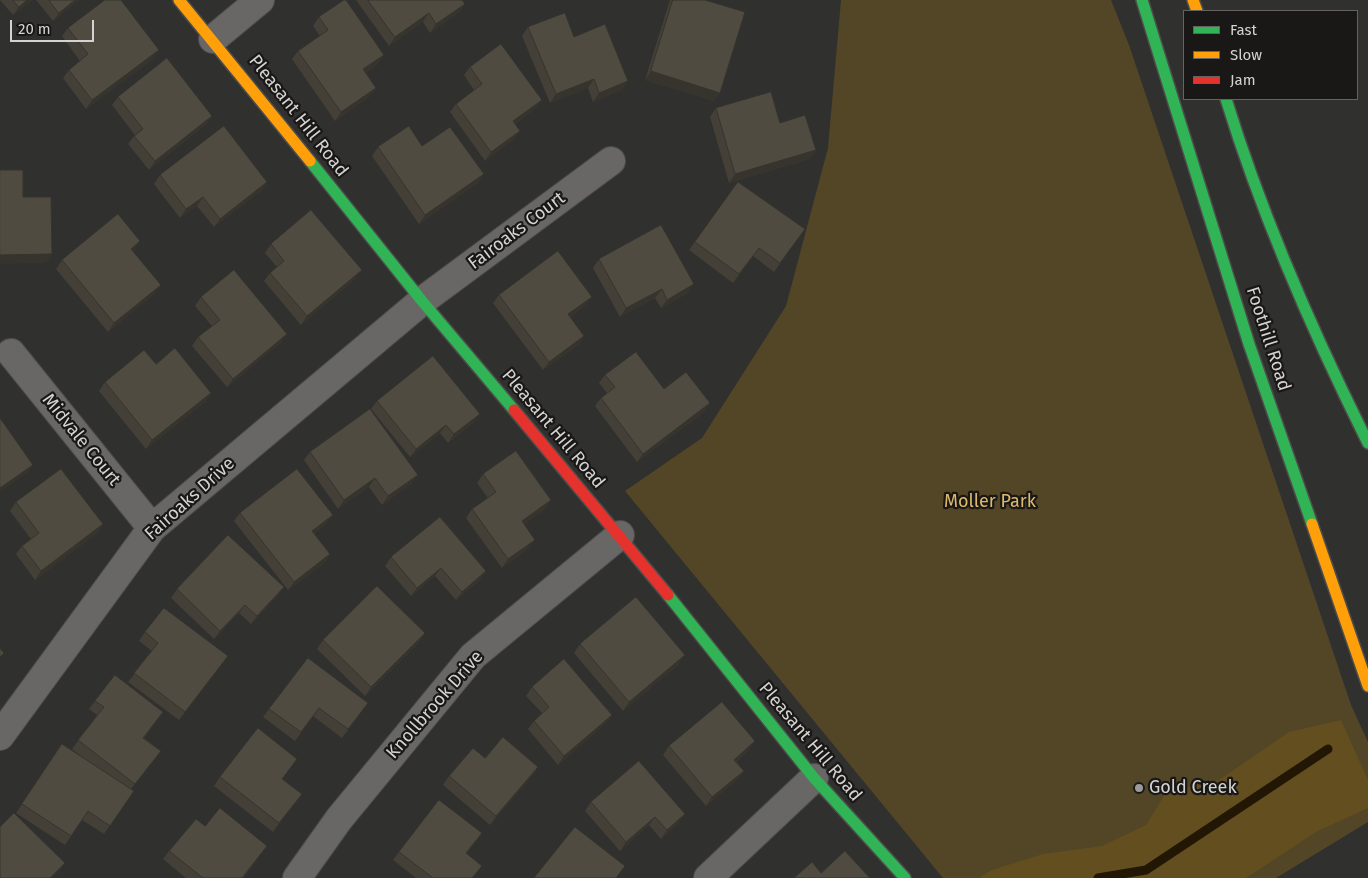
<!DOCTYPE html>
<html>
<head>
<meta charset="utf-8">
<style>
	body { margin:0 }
	#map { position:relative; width:1368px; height:878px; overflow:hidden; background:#30302f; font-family:"Fira Sans",sans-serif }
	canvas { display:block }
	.legend { position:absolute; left:1183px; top:10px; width:175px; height:90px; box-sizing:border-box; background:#191817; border:1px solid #646361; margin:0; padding:6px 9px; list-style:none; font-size:15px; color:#d4d3d1 }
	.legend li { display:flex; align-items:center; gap:10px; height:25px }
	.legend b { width:25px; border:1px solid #646361 }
	.scale { position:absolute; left:10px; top:20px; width:84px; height:22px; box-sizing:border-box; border:2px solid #d4d3d1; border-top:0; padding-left:6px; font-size:15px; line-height:18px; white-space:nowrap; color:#d4d3d1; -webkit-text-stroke:4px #191817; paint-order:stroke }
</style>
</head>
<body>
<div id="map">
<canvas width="1368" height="878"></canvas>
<ul class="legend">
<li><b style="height:6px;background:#30b455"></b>Fast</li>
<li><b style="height:6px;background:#ff9f0a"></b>Slow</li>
<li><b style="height:6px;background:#e5322d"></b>Jam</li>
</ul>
<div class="scale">20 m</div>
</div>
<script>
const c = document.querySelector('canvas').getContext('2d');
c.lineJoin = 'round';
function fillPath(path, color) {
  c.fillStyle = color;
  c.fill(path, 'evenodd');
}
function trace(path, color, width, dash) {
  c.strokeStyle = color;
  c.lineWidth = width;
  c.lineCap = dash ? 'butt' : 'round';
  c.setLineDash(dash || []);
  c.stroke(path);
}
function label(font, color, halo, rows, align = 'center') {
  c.font = font + ' "Fira Sans",sans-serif';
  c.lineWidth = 4.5;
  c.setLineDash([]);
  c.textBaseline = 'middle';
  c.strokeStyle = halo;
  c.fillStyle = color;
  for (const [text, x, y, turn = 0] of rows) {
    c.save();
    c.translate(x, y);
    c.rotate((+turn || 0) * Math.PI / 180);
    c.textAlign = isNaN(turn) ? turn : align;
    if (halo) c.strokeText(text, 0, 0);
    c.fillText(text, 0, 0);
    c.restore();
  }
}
fillPath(new Path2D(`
	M841 0H1111L1129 45 1351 705 1368 742V822L1276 878H943L625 491 702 438 786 306 828 148Z`), '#534626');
fillPath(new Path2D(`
	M1341 720 1368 780V808L1316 832 1246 878H979L992 870 1043 854 1102 846 1146 825 1167 791 1219 780 1289 732Z`), '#624e1f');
trace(new Path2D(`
	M1098 878 1146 870 1328 749`), '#221704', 9);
const street = new Path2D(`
	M213 39 260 0
	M11 353 152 528
	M0 736 152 528 422 301 611 161
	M297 878 339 819 473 656 620 535
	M708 878 814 778`);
const fast = new Path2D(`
	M1142 0 1249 344 1312 524
	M1226 99C1263 219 1312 331 1368 443
	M310 161 422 301 514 410
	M668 595 814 778 905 878`);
const slow = new Path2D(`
	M179 0 310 161
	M1193 0 1197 11
	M1312 524 1368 686`);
const jam = new Path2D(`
	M514 410 668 595`);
trace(street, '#4d4d4c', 30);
trace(fast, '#4d4d4c', 14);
trace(slow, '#4d4d4c', 14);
trace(jam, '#4d4d4c', 14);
trace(street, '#686766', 28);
trace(fast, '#30b455', 11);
trace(slow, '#ff9f0a', 11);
trace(jam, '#e5322d', 11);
fillPath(new Path2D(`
	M0 0H32L13 15Z
	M36 0H79L53 21Z
	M356 0H462L465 4 459 12 430 33 423 22 389 46Z
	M670 0H705L720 93 714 101 645 80Z
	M319 17 378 64 365 73 376 88 370 96 335 121 292 59 298 51 320 36 313 26Z
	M528 27 574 37 628 81 622 90 593 102 588 88 550 103 522 36Z
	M68 28 153 59 86 109 63 78 69 70 80 61 62 36Z
	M470 67 536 108 515 124 520 131 514 139 485 161 450 112 456 104 474 90 464 75Z
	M118 97 212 116 206 124 149 170 128 144 135 135 112 105Z
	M716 108 780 123 816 150 810 159 729 183 710 117Z
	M422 146 484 174 478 183 419 224 372 156 378 147Z
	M160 175 267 182 261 191 214 227 197 206 180 218 154 184Z
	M738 182 805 229 774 272 753 256 733 283 689 250Z
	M140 241 133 251 155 293 108 332 56 269 62 260Z
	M271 244 356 278 301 325 264 281 270 273 277 267 265 253Z
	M599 259 688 293 661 308 655 298 620 317 593 268Z
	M499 295 592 297 585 305 570 317 584 336 578 345 543 370 493 303Z
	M201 297 281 342 227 387 192 346 198 337 212 326 195 306Z
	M156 364 211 393 205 402 146 449 99 391 105 382Z
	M605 375 664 389 710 403 704 412 637 462 595 406 601 398 607 393 599 383Z
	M377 401 474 422 448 443 440 433 410 457 371 409Z
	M310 452 412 483 382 505 369 487 338 509 304 460Z
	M483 474 551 500 545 509 524 524 529 548 502 568 466 518 472 509 488 498 477 483Z
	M16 502 103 524 97 533 35 580 16 554 22 546 31 539 10 511Z
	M240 513 327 523 314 534 330 554 324 563 288 590 234 521Z
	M391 557 486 571 480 580 456 600 435 576 411 596 385 566Z
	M284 587 278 595 251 624 239 613 214 639 171 598 177 589Z
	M145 632 228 656 179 720 128 682 152 651 139 641Z
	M425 633 419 642 365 696 317 649 323 640Z
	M580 644 679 664 623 711 574 653Z
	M532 687 612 715 606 723 558 765 528 729 534 721 542 713 526 696Z
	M95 701 163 712 144 738 161 751 131 789 134 791 104 834 82 820 65 845 16 813 62 744 82 757 72 749 97 715 89 709Z
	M368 703 342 738 313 716 295 741 263 717 269 709Z
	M669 746 749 750 736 762 744 771 738 779 706 806 663 755Z
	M485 758 538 767 532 776 490 825 443 785 449 776Z
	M639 761 679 823 661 839 649 825 620 851 585 811 591 802Z
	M291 767 282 779 302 794 273 832 214 786 220 777Z
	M205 826 267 846 243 878H186L163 859 169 851Z
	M482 833 467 853 473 878H416L393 860 399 852Z`), '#444038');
fillPath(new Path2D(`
	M27 0H32L13 15 19 7Z
	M75 0H79L53 21 59 13Z
	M465 4 459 12 430 33 436 24Z
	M429 13 423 22 389 46 395 37Z
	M159 50 153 59 86 109 92 100Z
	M384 55 378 64 357 78 363 69Z
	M651 71 720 93 714 101 645 80Z
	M594 79 588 88 550 103 556 94Z
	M628 81 622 90 593 102 599 93Z
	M376 88 370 96 335 121 341 112Z
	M542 100 536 108 507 130 513 121Z
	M212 116 206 124 149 170 155 161Z
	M520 131 514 139 485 161 491 152Z
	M816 150 810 159 729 183 735 174Z
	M484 174 478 183 419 224 425 215Z
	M267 182 261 191 214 227 220 219Z
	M203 197 197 206 180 218 186 209Z
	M140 241 134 250 125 258 131 249Z
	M52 254 46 263 0 264V255Z
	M362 270 356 278 301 325 307 316Z
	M694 284 688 293 661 308 667 300Z
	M161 285 155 293 108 332 114 323Z
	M662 289 655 298 620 317 626 308Z
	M592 297 585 305 562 323 568 314Z
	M287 334 281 342 227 387 233 379Z
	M584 336 578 345 543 370 549 362Z
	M211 393 205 402 146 449 152 440Z
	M710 403 704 412 637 462 643 454Z
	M480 414 474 422 448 443 454 434Z
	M446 425 440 433 410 457 416 449Z
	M33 465 27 473 0 492V488Z
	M418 475 412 483 382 505 388 496Z
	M375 478 369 487 338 509 344 500Z
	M551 500 545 509 515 530 522 521Z
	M333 515 327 523 306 540 312 531Z
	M103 524 97 533 35 580 41 571Z
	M535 540 529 548 502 568 508 559Z
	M330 554 324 563 288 590 294 582Z
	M441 568 435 576 411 596 417 588Z
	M486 571 480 580 456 600 462 592Z
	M284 587 278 595 251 624 257 616Z
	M245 605 239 613 214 639 220 631Z
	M425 633 419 642 365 696 371 687Z
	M685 655 679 664 623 711 629 702Z
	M612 715 606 723 558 765 564 756Z
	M755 741 749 750 728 768 734 760Z
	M538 767 532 776 490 825 496 816Z
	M744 771 738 779 706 806 712 797Z
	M302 794 296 803 273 832 279 823Z
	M685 814 679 823 661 839 667 830Z
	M655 817 649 825 620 851 626 842Z
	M65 863 59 872 52 878H50Z`), '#37342e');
const building = new Path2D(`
	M13 0H27L19 7Z
	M49 0H75L59 13Z
	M105 0H121L159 50 92 100 69 70 88 54 68 28Z
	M344 0H346L384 55 363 69 376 88 341 112 298 51 328 30 319 17Z
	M368 0H462L465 4 436 24 429 13 395 37Z
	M673 0H705L745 12 720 93 651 71Z
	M565 13 574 37 605 24 628 81 599 93 594 79 556 94 528 27Z
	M501 44 542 100 513 121 520 131 491 152 456 104 482 84 470 67Z
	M167 58 212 116 155 161 134 136 143 129 118 97Z
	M771 92 780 123 805 115 816 150 735 174 716 108Z
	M224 126 267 182 220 219 203 197 186 209 160 175Z
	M409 126 422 146 450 127 484 174 425 215 378 147Z
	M0 170H23V197H51L52 254 0 255Z
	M738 182 805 229 780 263 759 248 739 274 695 242Z
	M311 210 362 270 307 316 270 273 284 261 271 244Z
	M118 214 140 241 131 249 161 285 114 323 62 260Z
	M661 225 694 284 667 300 662 289 626 308 599 259Z
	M558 251 592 297 568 314 584 336 549 362 499 295Z
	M234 270 287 334 233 379 198 337 220 320 201 297Z
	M175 348 211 393 152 440 105 382 144 350 156 364Z
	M636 352 664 389 686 372 710 403 643 454 601 398 615 387 605 375Z
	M433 356 480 414 454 434 446 425 416 449 377 401Z
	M370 409 418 475 388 496 375 478 344 500 310 452Z
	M0 418 33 465 0 488Z
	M516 451 551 500 522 521 535 540 508 559 472 509 496 492 483 474Z
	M61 469 103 524 41 571 22 546 39 533 16 502Z
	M297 469 333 515 312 531 330 554 294 582 240 513Z
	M440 517 486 571 462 592 441 568 417 588 391 557Z
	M228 535 284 587 257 616 245 605 220 631 177 589Z
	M377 586 425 633 371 687 323 640Z
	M636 597 685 655 629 702 580 644Z
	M164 608 228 656 185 712 134 673 158 643 145 632Z
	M0 648 4 653 0 657Z
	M308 658 368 703 348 729 319 708 301 732 269 709Z
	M564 659 612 715 564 756 534 721 549 707 532 687Z
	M115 675 163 712 143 738 161 751 135 784 78 740 104 707 95 701Z
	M722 702 755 741 734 760 744 771 712 797 669 746Z
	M258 728 297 759 282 779 302 794 279 823 220 777Z
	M503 737 538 767 496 816 449 776 473 748 485 758Z
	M62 744 134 791 110 826 88 811 71 836 22 804Z
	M639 761 685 814 667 830 655 817 626 842 591 802Z
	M439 800 482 833 466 853 482 866 472 878H433L399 852Z
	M220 808 267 846 242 878H203L169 851 196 819 205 826Z
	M14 813 65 863 50 878H0V827Z
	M575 827 625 866 616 878H534Z
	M845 851 870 878H794L812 862 821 873Z`);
fillPath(building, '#4f4b41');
trace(building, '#37342e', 1);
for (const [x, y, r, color] of [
	[1139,788,5,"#9b9a98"]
]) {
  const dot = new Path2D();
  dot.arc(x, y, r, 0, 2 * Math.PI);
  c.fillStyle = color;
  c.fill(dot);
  trace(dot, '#191817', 2);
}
label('18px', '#d4d3d1', '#191817', [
	["Pleasant Hill Road",298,116,52],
	["Fairoaks Court",517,231,-37],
	["Foothill Road",1268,339,72],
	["Pleasant Hill Road",553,429,50],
	["Midvale Court",81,440,51],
	["Fairoaks Drive",190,499,-42],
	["Knollbrook Drive",435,705,-49],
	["Pleasant Hill Road",810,742,50]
]);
label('18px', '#deb96a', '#191817', [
	["Moller Park",990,502]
]);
label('18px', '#d4d3d1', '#191817', [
	["Gold Creek",1149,788]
], 'left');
</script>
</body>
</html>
